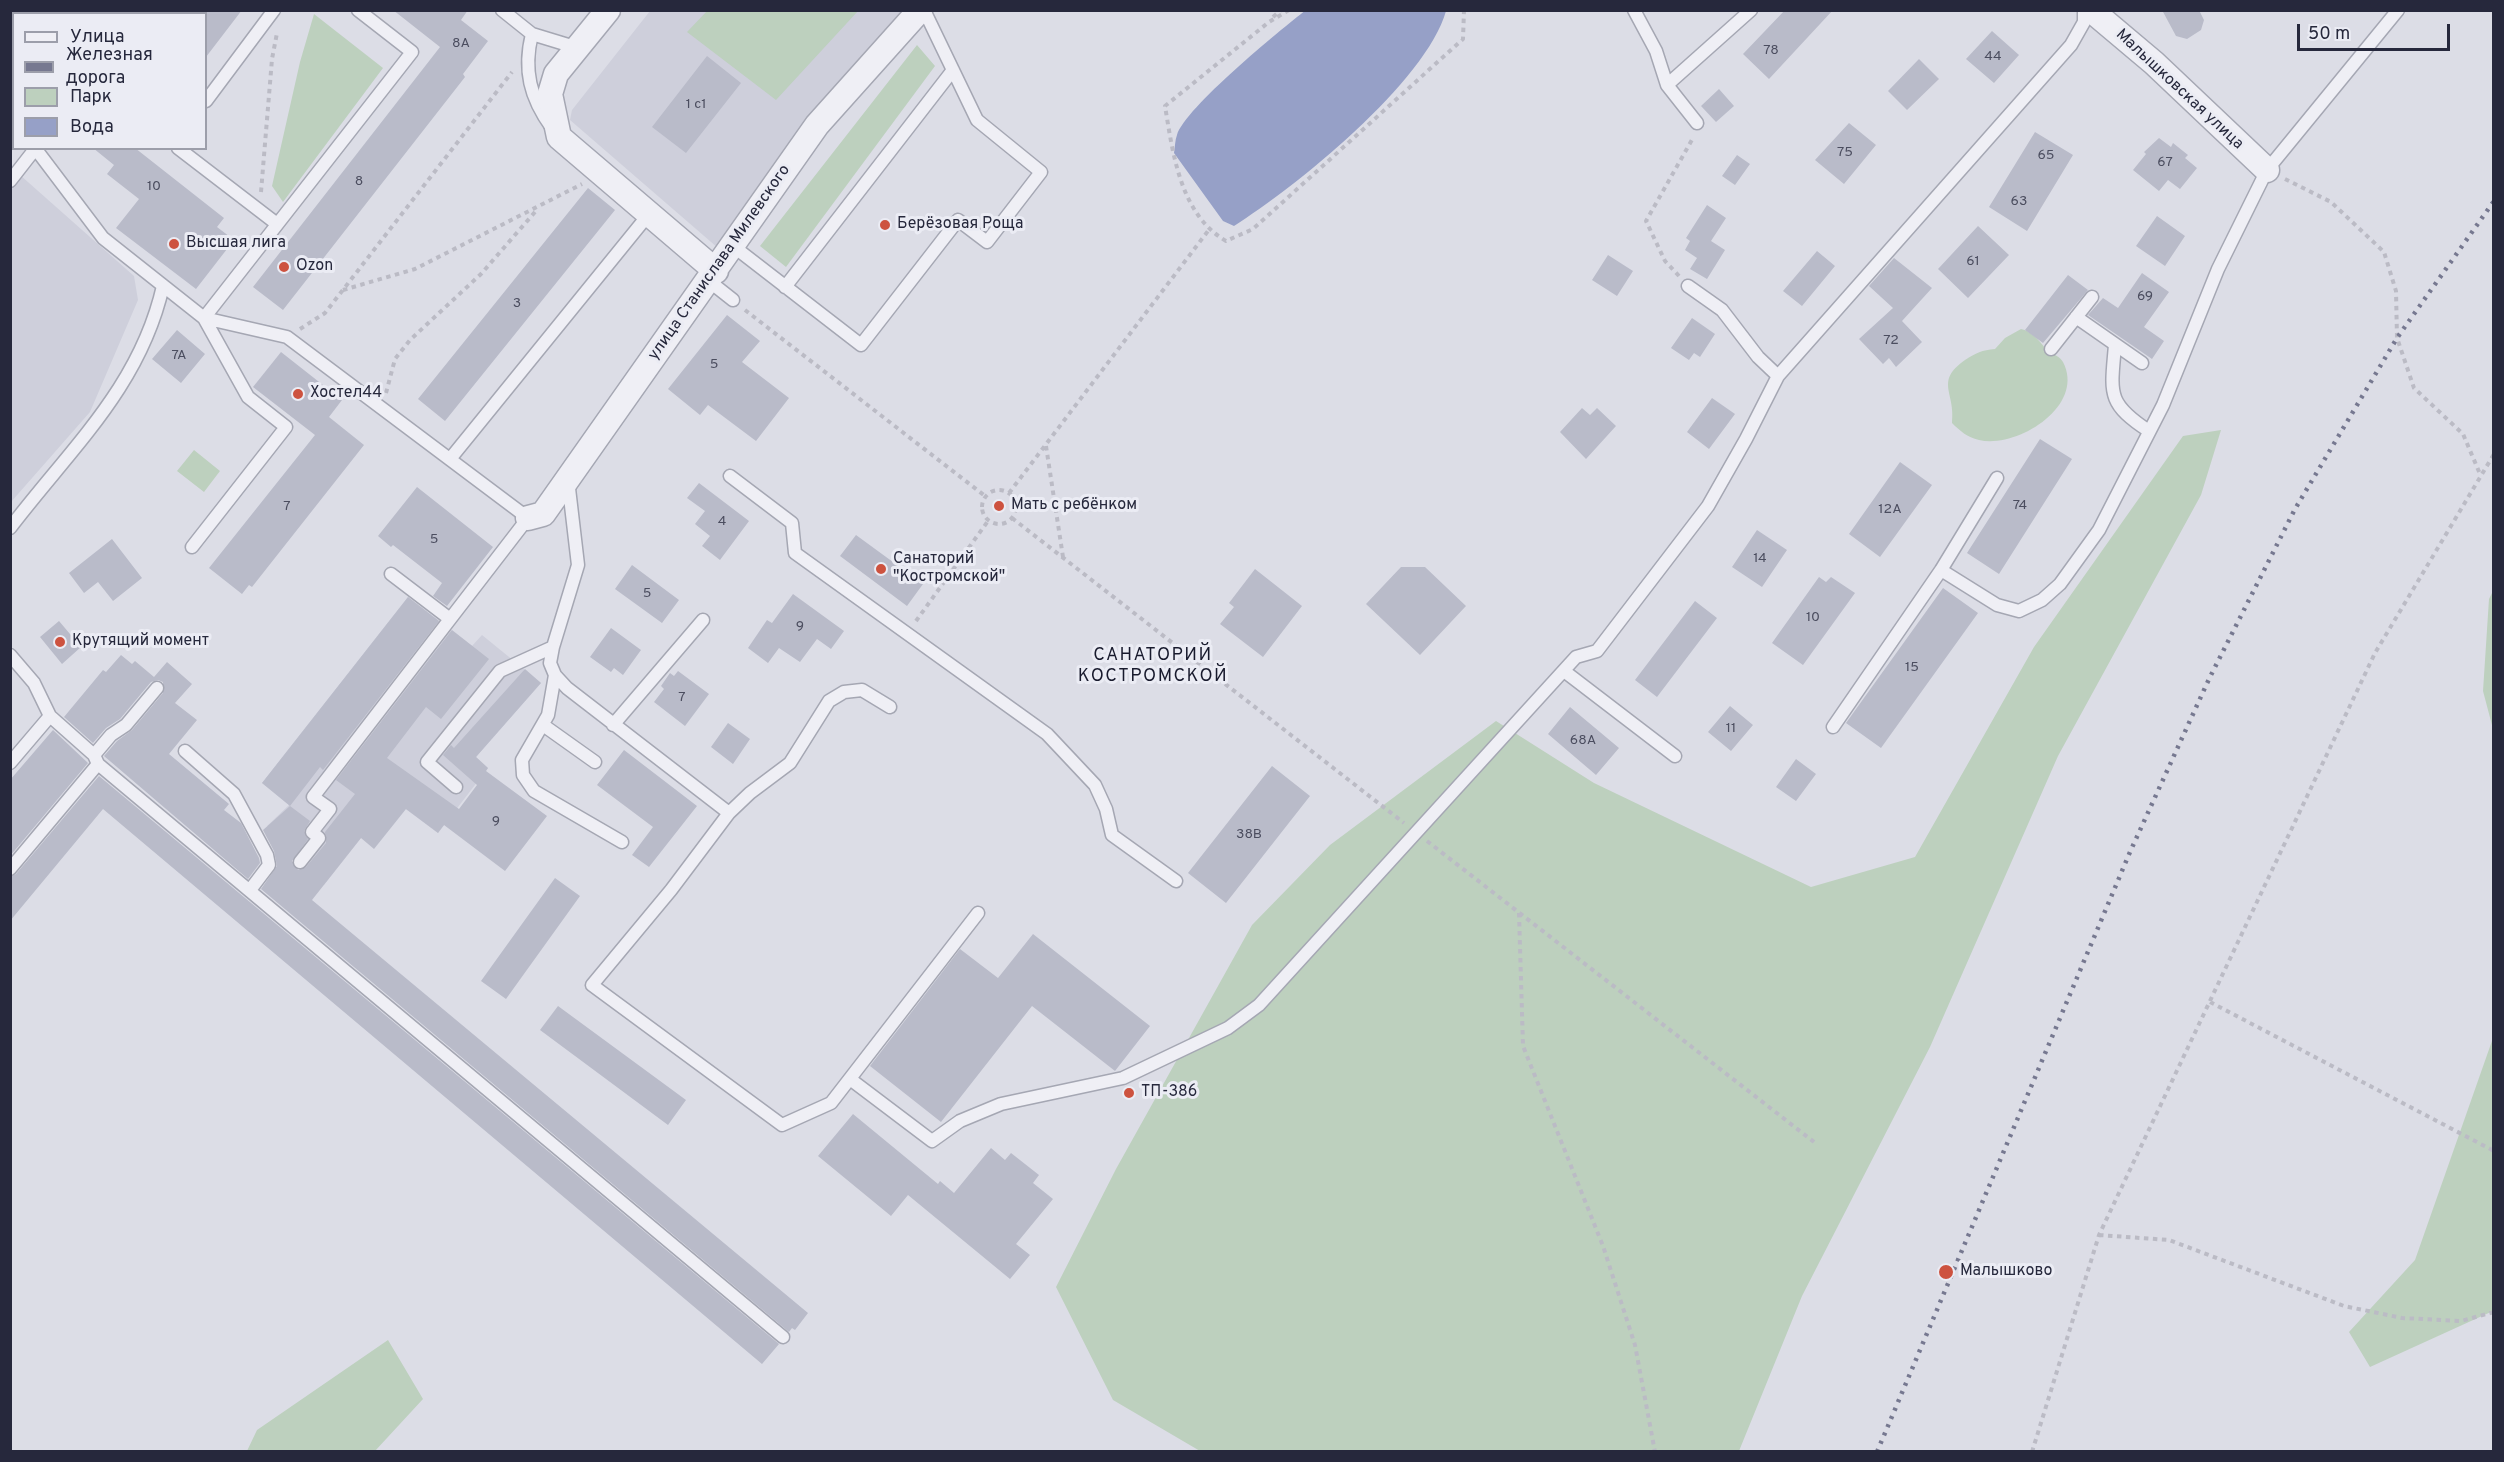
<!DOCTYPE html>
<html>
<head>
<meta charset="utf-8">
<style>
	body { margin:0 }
	#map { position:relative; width:2504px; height:1462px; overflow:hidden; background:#dcdde6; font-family:Overpass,sans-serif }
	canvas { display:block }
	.frame { position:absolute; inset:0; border:12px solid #26283c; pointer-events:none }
	.legend { position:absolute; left:12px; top:12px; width:195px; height:138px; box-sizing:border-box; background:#ebecf4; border:2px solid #9c9eaa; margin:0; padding:8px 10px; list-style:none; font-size:18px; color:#26283c }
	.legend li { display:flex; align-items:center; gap:12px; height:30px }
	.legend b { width:30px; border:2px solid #9c9eaa }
	.scale { position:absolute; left:2297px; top:24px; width:153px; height:27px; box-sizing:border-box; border:3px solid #26283c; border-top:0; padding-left:8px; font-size:18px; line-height:21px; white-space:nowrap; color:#26283c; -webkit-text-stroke:4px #ebecf4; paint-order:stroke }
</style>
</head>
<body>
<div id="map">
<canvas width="2504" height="1462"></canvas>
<div class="frame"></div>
<ul class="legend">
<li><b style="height:8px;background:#efeff5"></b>Улица</li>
<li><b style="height:8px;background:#767890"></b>Железная дорога</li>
<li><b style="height:16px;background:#bdd0be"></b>Парк</li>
<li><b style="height:16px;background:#96a0c7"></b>Вода</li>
</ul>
<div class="scale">50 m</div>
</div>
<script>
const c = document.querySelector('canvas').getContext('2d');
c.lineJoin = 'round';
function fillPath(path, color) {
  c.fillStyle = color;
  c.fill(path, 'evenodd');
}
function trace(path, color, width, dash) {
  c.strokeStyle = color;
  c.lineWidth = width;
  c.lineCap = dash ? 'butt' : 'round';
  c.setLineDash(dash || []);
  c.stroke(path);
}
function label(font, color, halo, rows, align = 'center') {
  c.font = font + ' Overpass,sans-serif';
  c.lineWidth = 6;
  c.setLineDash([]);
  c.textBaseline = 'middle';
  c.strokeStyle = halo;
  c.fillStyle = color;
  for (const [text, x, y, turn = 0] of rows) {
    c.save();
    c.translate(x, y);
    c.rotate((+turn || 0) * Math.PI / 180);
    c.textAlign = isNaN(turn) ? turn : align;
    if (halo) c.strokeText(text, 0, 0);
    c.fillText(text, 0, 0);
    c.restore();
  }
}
fillPath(new Path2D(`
	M650 11H902L807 119 718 248 570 120 572 110Z
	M11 167 134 276 138 300 90 412 11 502Z
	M408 597 472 646 482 635 541 683 476 757 488 768 438 833 380 790 361 838 324 885 304 869 267 826 289 805 262 783Z`), '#cecfdb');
fillPath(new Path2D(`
	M708 10H858V11L776 100 687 32Z
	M78 11V10L174 11 172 14H79Z
	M314 14 383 68 283 202 272 186 300 62Z
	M917 45 935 66 786 267 760 246Z
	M2021 329C2031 331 2039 340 2045 348 2050 354 2058 354 2063 362 2086 406 2017 449 1979 440 1967 437 1960 431 1952 423 1956 392 1934 382 1965 360 1976 353 1982 350 1995 349L2005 338Z
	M2221 430 2201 495 2058 756 1930 1047 1802 1296 1739 1451H1200L1113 1400 1056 1287 1116 1169 1252 925 1330 845 1496 721 1594 783 1811 887 1915 857 2034 647 2183 436Z
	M194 450 220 471 204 492 177 471Z
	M2493 591V729L2483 691 2489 599Z
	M2493 1038V1311L2370 1367 2349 1332 2415 1260Z
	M388 1340 423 1399 375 1451H247L257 1430Z`), '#bdd0be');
fillPath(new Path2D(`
	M1306 10 1446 11C1426 82 1296 187 1234 226L1223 221 1174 153C1175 147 1175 140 1177 135 1185 108 1280 30 1306 10Z`), '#96a0c7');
fillPath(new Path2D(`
	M206 10H242L206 57Z
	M393 10H468L461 20 488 41 463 74 465 77 283 310 253 287 440 47Z
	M1785 10H1833L1769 79 1743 54Z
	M2162 10H2199L2204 20 2201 30 2187 39 2176 36Z
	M1992 31 2019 55 1994 83 1966 59Z
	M707 56 741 83 686 153 652 127Z
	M1919 59 1939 79 1907 110 1888 91Z
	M1719 89 1734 106 1716 122 1701 106Z
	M1849 123 1876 145 1844 184 1815 160Z
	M2035 132 2073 155 2027 231 1989 207Z
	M2159 138 2171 147 2173 143 2188 155 2185 158 2197 168 2180 189 2168 180 2159 191 2133 170 2146 154 2144 152Z
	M93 148H135L224 218 217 227 234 240 196 289 116 228 139 199 107 174 114 165Z
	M1737 155 1750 164 1735 185 1722 176Z
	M588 188 615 210 445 421 418 399Z
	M1707 205 1726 218 1711 241 1725 250 1707 279 1690 269 1697 258 1685 250 1690 241 1686 238Z
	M2157 216 2185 236 2165 266 2136 246Z
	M1978 226 2009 255 1968 298 1938 269Z
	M1817 251 1835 266 1802 306 1783 291Z
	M1608 255 1633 271 1617 296 1592 280Z
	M1894 258 1932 288 1902 321 1922 342 1896 367 1889 358 1883 364 1859 339 1893 308 1869 286Z
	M2142 273 2169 292 2144 327 2164 341 2152 359 2088 315 2103 298 2118 308Z
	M2068 275 2088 290 2043 343 2025 330Z
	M727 315 760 341 742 362 789 398 756 441 708 405 700 415 668 389Z
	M1692 318 1715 334 1700 357 1694 353 1689 360 1671 348Z
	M177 330 205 354 181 383 152 359Z
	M281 352 342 400 329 417 364 445 252 587 249 585 242 594 209 568 315 435 253 387Z
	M1712 398 1735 414 1709 449 1687 432Z
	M1582 408 1590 415 1597 408 1616 426 1586 459 1560 432Z
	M2040 439 2072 459 1999 574 1967 553Z
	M1900 462 1932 485 1880 557 1849 534Z
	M699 483 749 521 720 560 702 546 710 536 695 524 705 511 687 498Z
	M417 487 493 547 447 606 433 596 442 583 393 545 391 547 378 536Z
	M1757 530 1787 550 1762 587 1732 567Z
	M856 535 923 584 907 606 840 556Z
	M112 539 142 578 113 601 98 582 84 593 69 573Z
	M632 565 679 600 662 623 615 589Z
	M1401 567H1425L1466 606 1420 655 1366 604Z
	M1255 569 1302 606 1263 657 1220 624 1234 607 1229 603Z
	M1819 577 1826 582 1831 577 1855 593 1803 665 1772 643Z
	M1943 588 1978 613 1881 748 1846 723Z
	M793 594 844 631 831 649 817 639 800 662 779 648 768 663 748 648 767 620 772 623Z
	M408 597 439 621 323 770 320 767 290 806 262 783Z
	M1695 601 1717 618 1657 697 1635 680Z
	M59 621 81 647 62 664 40 637Z
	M611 628 641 650 623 675 614 668 611 672 590 657Z
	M452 630 489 659 441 719 426 707 387 758 459 809 477 785 443 755 451 745 454 748 525 669 541 683 476 757 488 768 486 771 547 816 505 871 444 825 438 833 406 809 374 849 361 838 312 900 808 1313 795 1330 792 1328 789 1332 261 889 277 866 274 851 263 830 290 806 310 821 304 831 308 839 292 861 298 870 306 867 326 843 325 832 355 794 336 780Z
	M121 655 132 664 135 661 154 677 167 662 192 684 175 703 197 720 169 754 229 804 224 810 241 823 259 858 260 863 248 879 104 756 117 741 132 730 163 693V682L158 680 151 682 120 719 106 728 93 743 64 717 103 670 106 672Z
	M678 671 709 694 685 726 654 702 664 689 661 686 670 673 674 676Z
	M1730 706 1753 725 1731 751 1708 732Z
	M1570 707 1619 748 1596 775 1548 734Z
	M728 723 750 739 733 764 711 747Z
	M53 730 88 763 10 856V780Z
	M624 750 697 806 649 867 632 855 653 827 597 785Z
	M1796 759 1816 774 1796 801 1776 787Z
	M1272 766 1310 796 1226 903 1188 873Z
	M99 776 779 1344 762 1364 103 809 10 921V877L16 874Z
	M555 878 580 896 506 999 481 981Z
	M1033 934 1150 1026 1115 1071 1032 1006 941 1122 870 1066 960 949 998 978Z
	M558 1006 686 1100 668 1125 540 1030Z
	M853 1114 938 1184 940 1181 954 1193 991 1148 1005 1160 1011 1153 1039 1175 1033 1183 1053 1199 1016 1244 1030 1255 1010 1279 908 1195 891 1216 818 1156Z`), '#b9bbc9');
const service = new Path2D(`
	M502 10 532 34 578 48
	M1634 10 1656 51 1667 85 1697 123
	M532 34C523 70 530 98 552 128
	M1667 85 1751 10
	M206 101 274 10
	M10 122 14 124
	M35 148 103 238 204 318 287 337 528 518 313 797 330 809 312 832 319 838 300 862
	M178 148 277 224
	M10 181 35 149
	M733 246 861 345 958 220 987 242 1041 172 977 120 924 10
	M709 281 733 300
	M1688 286 1722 310 1758 357 1778 376
	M785 287 953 70
	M2076 317 2142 363
	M2115 345C2111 393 2106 403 2149 431
	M2051 349 2092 297
	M450 459 649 214
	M730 476 792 523 795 553 1047 734 1095 785 1106 809 1112 835 1176 881
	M568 480 578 565 553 647 550 663 555 675 567 688 729 813
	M10 528C71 448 140 387 163 286
	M192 547 286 427 248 397 204 318 412 52 358 10
	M1941 570 1997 605 2019 611 2042 600 2060 584 2099 530 2163 405 2218 269 2267 170 2398 10
	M391 574 450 619
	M10 655 34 683 50 716 94 755 98 764 783 1337
	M1564 671 1675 756
	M555 675 548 715 522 760 523 775 534 791 622 842
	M890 707 862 690 844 692 829 701 790 763 750 793 729 813 671 890 592 985 782 1125 831 1103 978 913
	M543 725 595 762
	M613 725 703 620
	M1833 727 1941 570 1997 478
	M185 751 234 794 267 855 269 865 250 890
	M94 755 111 735 126 725 157 688
	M10 763 50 716
	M456 787 427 762 500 671 553 647
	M10 869 98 764
	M850 1079 932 1141 960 1121 1001 1104 1123 1078 1228 1028 1259 1005 1576 657 1597 651 1708 506 1746 439 1778 376 2071 45 2084 22V10`);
const minor = new Path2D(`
	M608 10 556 74 550 94 559 137 716 271
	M2091 10 2154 63 2267 170
	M528 518 543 514 817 125 920 10`);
trace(service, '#a5a7b3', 15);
trace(minor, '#a5a7b3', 27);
trace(new Path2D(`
	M1289 10 1269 22 1165 106C1173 154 1180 214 1226 241L1253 229 1463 39 1464 10
	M1273 17 1281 10
	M2285 179 2331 202 2384 252 2396 291 2397 338 2414 388 2463 434 2480 474
	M261 192 272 59 277 33
	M1679 276 1665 261 1646 221 1693 138
	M343 290 415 269 582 184
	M745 310 985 496
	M300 329 325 313 512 72
	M386 393 395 359 410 340 481 274 535 212
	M1046 446 1063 557
	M982 507a17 17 0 1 1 34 0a17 17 0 1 1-34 0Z
	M1009 493 1208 231
	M1012 518 1404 823
	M916 621 988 521
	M2494 691V699
	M1427 841 1814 1142
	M1519 913 1523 1046 1603 1246 1635 1345 1655 1452
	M2210 1002 2494 1151
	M2099 1235 2169 1240 2344 1306 2402 1318 2461 1321 2494 1312
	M2032 1452 2099 1235 2375 653 2494 454`), '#bbbbc5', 4, [4.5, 4.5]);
trace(service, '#efeff5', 12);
trace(minor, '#efeff5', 24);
trace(new Path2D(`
	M1877 1452 2130 852 2209 679 2295 509 2397 338 2494 201`), '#767890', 4.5, [3, 6]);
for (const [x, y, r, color] of [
	[885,225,6,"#cd523f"],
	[174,244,6,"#cd523f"],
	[284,267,6,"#cd523f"],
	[298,394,6,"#cd523f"],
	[999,506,6,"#cd523f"],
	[881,569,6,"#cd523f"],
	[60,642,6,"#cd523f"],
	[1129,1093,6,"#cd523f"],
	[1946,1272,8,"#cd523f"]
]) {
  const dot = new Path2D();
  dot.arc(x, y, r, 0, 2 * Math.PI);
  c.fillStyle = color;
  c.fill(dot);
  trace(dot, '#ebecf4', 2);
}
label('14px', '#4b4d5f', null, [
	["8А",461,44],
	["78",1771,51],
	["44",1993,57],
	["1 с1",696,105],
	["75",1845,153],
	["65",2046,156],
	["67",2165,163],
	["8",359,182],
	["10",154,187],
	["63",2019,202],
	["61",1973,262],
	["69",2145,297],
	["3",517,304],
	["72",1891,341],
	["7А",179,356],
	["5",714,365],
	["74",2020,506],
	["7",287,507],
	["12А",1890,510],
	["4",722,522],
	["5",434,540],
	["14",1760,559],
	["5",647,594],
	["10",1813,618],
	["9",800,627],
	["15",1912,668],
	["7",682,698],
	["11",1731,729],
	["68А",1583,741],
	["9",496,822],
	["38В",1249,835]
]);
label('16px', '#26283c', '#ebecf4', [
	["Малышковская улица",2179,90,43],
	["улица Станислава Милевского",720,263,-55]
]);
label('16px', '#26283c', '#ebecf4', [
	["Берёзовая Роща",897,225],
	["Высшая лига",186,244],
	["Ozon",296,267],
	["Хостел44",310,394],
	["Мать с ребёнком",1011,506],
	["Санаторий",893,560],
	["\"Костромской\"",893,578],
	["Крутящий момент",72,642],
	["ТП-386",1141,1093],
	["Малышково",1960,1272]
], 'left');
c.letterSpacing = '1.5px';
label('18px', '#181a2d', '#ebecf4', [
	["САНАТОРИЙ",1153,656],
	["КОСТРОМСКОЙ",1153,677]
]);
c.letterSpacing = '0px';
</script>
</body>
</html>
